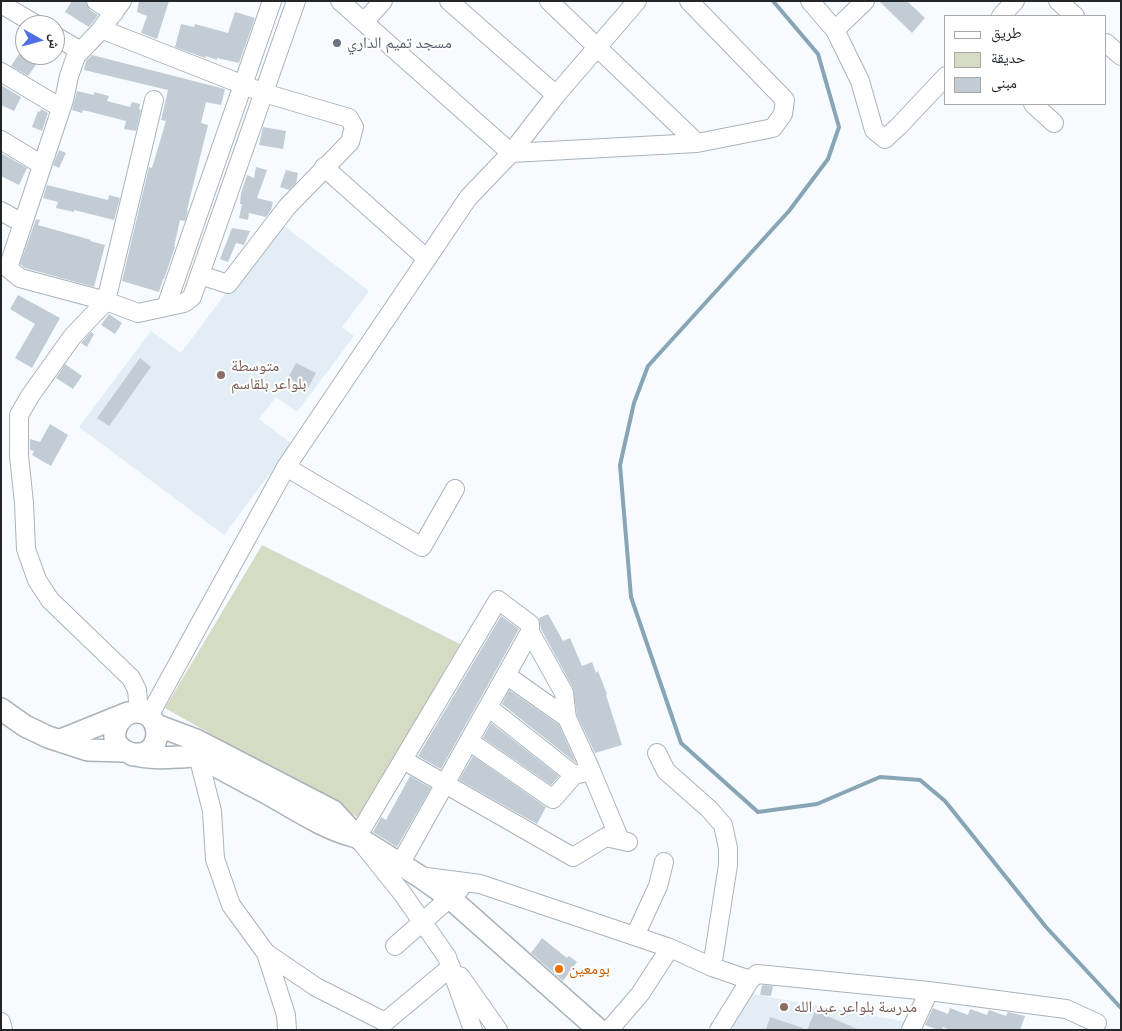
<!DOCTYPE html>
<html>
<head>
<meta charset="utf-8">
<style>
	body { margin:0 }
	#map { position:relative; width:1122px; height:1031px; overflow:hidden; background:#f7fbff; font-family:Karla,"Noto Naskh Arabic",sans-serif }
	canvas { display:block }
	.frame { position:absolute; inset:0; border:2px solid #222629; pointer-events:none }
	.legend { position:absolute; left:944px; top:15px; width:162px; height:90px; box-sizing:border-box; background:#fff; border:1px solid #a7a8a9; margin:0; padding:6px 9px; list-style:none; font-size:15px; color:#222629 }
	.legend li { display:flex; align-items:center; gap:10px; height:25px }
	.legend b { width:25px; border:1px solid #a7a8a9 }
	.north { position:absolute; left:15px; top:15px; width:50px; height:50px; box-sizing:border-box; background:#fff; border:1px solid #a7a8a9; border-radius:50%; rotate:97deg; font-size:14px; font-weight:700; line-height:20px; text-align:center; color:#222629 }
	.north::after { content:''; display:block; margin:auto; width:18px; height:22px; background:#4f70e4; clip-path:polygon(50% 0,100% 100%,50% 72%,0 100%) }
</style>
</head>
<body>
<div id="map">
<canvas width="1122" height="1031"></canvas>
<div class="frame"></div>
<ul class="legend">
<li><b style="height:6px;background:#fff"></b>طريق</li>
<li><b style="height:14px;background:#d6dcc4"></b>حديقة</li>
<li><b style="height:14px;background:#c2ccd5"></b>مبنى</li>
</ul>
<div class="north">ش</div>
</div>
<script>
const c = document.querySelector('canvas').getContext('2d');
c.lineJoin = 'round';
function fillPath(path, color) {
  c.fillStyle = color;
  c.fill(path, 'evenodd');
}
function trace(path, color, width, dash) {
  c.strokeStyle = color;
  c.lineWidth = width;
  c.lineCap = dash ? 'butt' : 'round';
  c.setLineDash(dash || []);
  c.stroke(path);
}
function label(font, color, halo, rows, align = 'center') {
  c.font = font + ' Karla,"Noto Naskh Arabic",sans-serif';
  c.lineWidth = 4;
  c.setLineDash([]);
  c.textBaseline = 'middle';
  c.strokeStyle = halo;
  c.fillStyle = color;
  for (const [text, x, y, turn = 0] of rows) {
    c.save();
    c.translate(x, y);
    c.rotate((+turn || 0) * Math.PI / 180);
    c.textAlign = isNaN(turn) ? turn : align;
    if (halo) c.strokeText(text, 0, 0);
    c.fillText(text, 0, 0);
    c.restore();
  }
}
fillPath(new Path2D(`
	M279 222 369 291 342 327 354 336 297 412 276 397 259 419 292 444 224 535 79 427 151 331 181 353Z
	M747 993 908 1022 904 1030H732Z`), '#e3edf5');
fillPath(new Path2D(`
	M262 545 460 644 359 818 165 708Z`), '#d6dcc4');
trace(new Path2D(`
	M773 1 818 54 839 127 828 159 789 211 648 366 634 403 620 465 631 597 681 743 758 812 817 804 880 777 920 780 945 801 1046 927 1121 1008`), '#87a5b5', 4);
fillPath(new Path2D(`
	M72 1H86L90 10 98 15 89 27 65 12Z
	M139 1H169L157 39 141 33 147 16 137 12Z
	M879 1H907L925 18 912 33Z
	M235 12 255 18 239 63 217 58V60L206 56 205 58 175 47 181 24 194 27 195 24 228 33Z
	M25 45V55H43L28 76 11 66Z
	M92 55 225 89 221 105 206 102 201 123 208 125 187 210 188 211 185 221 180 220 174 247H175L164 279H163L159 292 122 281 149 167 152 168 166 121 161 120 168 90 84 70 86 61Z
	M1 85 21 97 14 111 1 105Z
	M77 91 94 95V92L109 96 107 101 130 107 132 102 140 104 139 109 141 110 136 131 124 129 126 121 83 110 82 113 72 110Z
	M41 109 48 113 42 131 32 127 38 111 40 112Z
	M263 127 286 131 283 149 259 145Z
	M59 150 66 153 59 168 53 165Z
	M1 153 27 168 19 185 1 176Z
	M256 167 267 170 257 198 273 202 271 210 266 217 249 213 248 220 239 218 242 204H240L241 193 247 175 254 178Z
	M286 170 298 173 296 183 289 190 280 187Z
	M47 185 108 200 109 195 120 198 114 220 74 210V212L56 208 58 202 43 198Z
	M36 219 40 220 38 225 91 240 90 241 105 245 94 287 25 268 20 264Z
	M232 228 250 231 244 245 236 243 228 262 220 259Z
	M18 295 60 318 32 368 15 358 35 324 10 309Z
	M109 314 122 323 115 334 101 325Z
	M91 332 94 334 87 347 81 343Z
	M140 358 151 367 109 426 97 418Z
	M296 363 316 373 308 388 288 378Z
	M65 364 82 376 73 389 56 378Z
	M50 424 68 435 51 466 32 455 34 451 30 450V439L40 442Z
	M548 614 563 641 570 638 582 666 592 662 596 673 598 671 607 694 606 695 622 745 595 753 577 715 573 688 541 629 539 618Z
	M501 616 519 629 441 769 418 756Z
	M509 690 559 725 576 763 502 704Z
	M491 723 559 776 551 785 483 738Z
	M473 756 546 807 537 824 459 780Z
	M410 776 431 788 397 847 373 832 381 817 386 820Z
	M542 938 567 958 569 956 577 962 563 981 531 953Z
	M762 985 773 986 771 996 760 995Z
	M933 1008 948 1014 950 1008 968 1015 970 1009 987 1015 989 1010 1006 1016 1008 1012 1025 1016 1020 1030H950L943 1027 942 1030H938L925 1025Z
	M815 1011 860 1030H807Z
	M770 1017 803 1028V1030H766Z`), '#c2ccd5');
const minor = new Path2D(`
	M96 1 114 13
	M122 1 99 32 76 56 69 76 64 100 8 268 20 278 106 301 138 313 184 303 192 297 296 1
	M340 1 511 153 697 143 773 128 783 114 785 100 689 1
	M449 1 556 95
	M549 1 697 143
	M810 1 835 30 860 81 874 130 885 139 899 126 946 76
	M1058 1 1075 16
	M1 4 37 25
	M1001 16 1015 1
	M364 22 383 1
	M101 29 264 93 349 118 354 127 350 142 287 207 228 284 200 275
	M835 30 865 1
	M55 36 81 51
	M1106 43 1121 56
	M1 72 61 108
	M1033 104 1054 123
	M1 140 42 165
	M324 167 427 259
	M1 211 22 223
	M166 307 272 1
	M286 467 422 547 455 489
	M506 675 567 718
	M488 707 574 775
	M139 712 137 690 131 678 50 600 37 580 26 549 24 503 19 456V415L30 396 72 337 106 301 154 100
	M149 716 286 467 468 198 511 153 556 95 637 1
	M469 741 553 799 574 775 591 771
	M197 746 198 756 212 811 215 859 231 905 266 953 286 1015 287 1030
	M657 753 666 771 709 809 723 825 728 848V865L712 967
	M412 765 573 857 606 837 628 842
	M400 864 530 632
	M419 876 480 884 670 948 640 994 609 1030
	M635 936 658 886 664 862
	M395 946 460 889
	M670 948 712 967 750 980 719 1030
	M266 953 316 987 385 1022 451 967
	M460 976 498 1030
	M750 980 757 974 929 991 1066 1009 1097 1023
	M1 1022 3 1030
	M473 1030 447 957 402 893 357 837 498 600 530 624V632L564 693 567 718 589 766 620 840
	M911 1030 929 991`);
const major = new Path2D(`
	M1 709 25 726 48 737 88 750 123 751
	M156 725 196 740 333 811 357 837 419 876 450 898 599 1030
	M61 740 128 713
	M133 755C137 754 142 754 145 753 164 744 159 713 138 712 117 711 105 741 125 751 140 759 162 758 178 757 184 757 191 756 197 756 202 757 209 762 214 765 229 773 245 782 261 790 291 806 320 827 353 836`);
trace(minor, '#a9b3bb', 20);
trace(major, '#a9b3bb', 24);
trace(minor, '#fff', 18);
trace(major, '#fff', 21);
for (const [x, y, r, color] of [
	[337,43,5,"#6b7280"],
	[221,375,5,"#8d6e63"],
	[559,969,5,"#e8710a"],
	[784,1007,5,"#8d6e63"]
]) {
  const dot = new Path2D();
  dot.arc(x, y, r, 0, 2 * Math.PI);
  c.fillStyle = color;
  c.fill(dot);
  trace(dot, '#fff', 2);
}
label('16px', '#5b616d', '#fff', [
	["مسجد تميم الداري",347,43]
], 'left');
label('16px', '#785e54', '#fff', [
	["متوسطة",231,366],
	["بلواعر بلقاسم",231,384],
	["مدرسة بلواعر عبد الله",794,1007]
], 'left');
label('16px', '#c56008', '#fff', [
	["بومعين",569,969]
], 'left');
</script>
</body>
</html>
